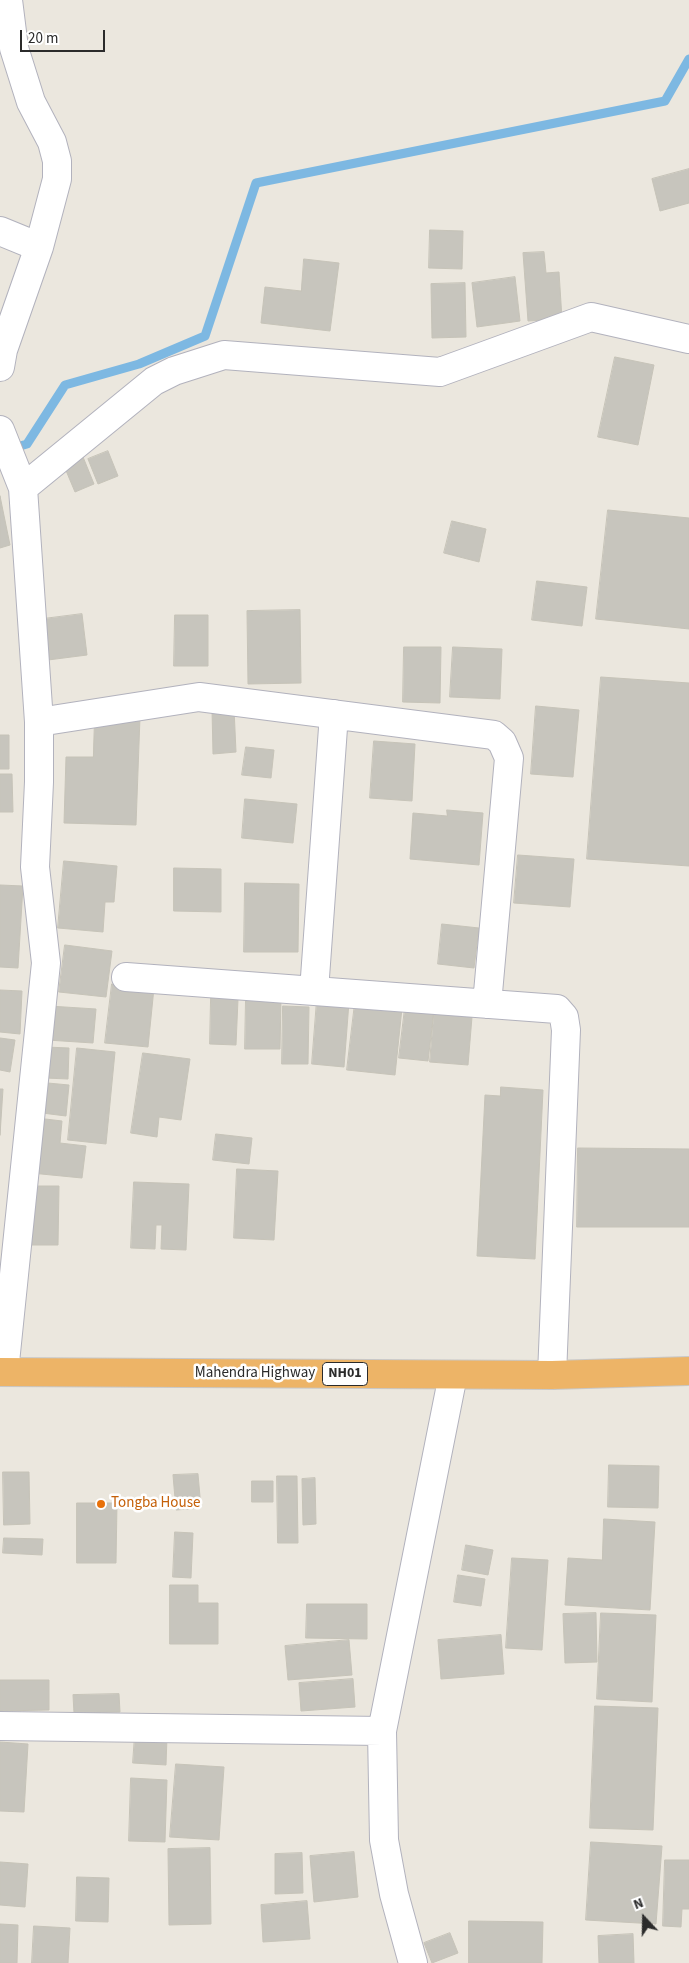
<!DOCTYPE html>
<html>
<head>
<meta charset="utf-8">
<style>
	body { margin:0 }
	#map { position:relative; width:689px; height:1963px; overflow:hidden; background:#ebe7de; font-family:"Source Sans 3",sans-serif }
	canvas { display:block }
	.north { position:absolute; left:619px; top:1893px; width:50px; height:50px; -webkit-text-stroke:4px #fff; paint-order:stroke; rotate:339deg; font-size:14px; font-weight:700; line-height:20px; text-align:center; color:#2b2b2b }
	.north::after { content:''; display:block; margin:auto; width:18px; height:22px; background:#2b2b2b; clip-path:polygon(50% 0,100% 100%,50% 72%,0 100%) }
	.scale { position:absolute; left:20px; top:30px; width:85px; height:22px; box-sizing:border-box; border:2px solid #2b2b2b; border-top:0; padding-left:6px; font-size:15px; line-height:18px; white-space:nowrap; color:#2b2b2b; -webkit-text-stroke:4px #fff; paint-order:stroke }
</style>
</head>
<body>
<div id="map">
<canvas width="689" height="1963"></canvas>
<div class="north">N</div>
<div class="scale">20 m</div>
</div>
<script>
const c = document.querySelector('canvas').getContext('2d');
c.lineJoin = 'round';
function trace(path, color, width, dash) {
  c.strokeStyle = color;
  c.lineWidth = width;
  c.lineCap = dash ? 'butt' : 'round';
  c.setLineDash(dash || []);
  c.stroke(path);
}
function fillPath(path, color) {
  c.fillStyle = color;
  c.fill(path, 'evenodd');
}
function label(font, color, halo, rows, align = 'center') {
  c.font = font + ' "Source Sans 3",sans-serif';
  c.lineWidth = 5;
  c.setLineDash([]);
  c.textBaseline = 'middle';
  c.strokeStyle = halo;
  c.fillStyle = color;
  for (const [text, x, y, turn = 0] of rows) {
    c.save();
    c.translate(x, y);
    c.rotate((+turn || 0) * Math.PI / 180);
    c.textAlign = isNaN(turn) ? turn : align;
    if (halo) c.strokeText(text, 0, 0);
    c.fillText(text, 0, 0);
    c.restore();
  }
}
trace(new Path2D(`
	M10 449 27 444 65 385 139 364 205 336 256 183 665 101 689 59`), '#7db8e2', 9);
const building = new Path2D(`
	M689 169V203L660 211 652 179Z
	M430 230 463 231 462 269 429 268Z
	M544 252 546 273 559 272 562 319 528 321 523 253Z
	M304 259 339 263 330 331 261 323 265 287 301 291Z
	M515 277 520 321 477 327 472 283Z
	M465 283 466 337 432 338 431 284Z
	M615 357 654 365 638 445 598 437Z
	M108 451 118 476 98 484 88 459Z
	M81 452 94 484 75 492 62 461Z
	M0 496 10 545 0 548Z
	M608 510 689 518V629L596 619Z
	M452 521 486 529 479 562 444 553Z
	M537 581 587 587 582 626 532 620Z
	M300 610 301 683 248 684 247 611Z
	M82 614 87 655 48 660 43 619Z
	M175 615H208V666H174Z
	M404 647H441L440 703 403 702Z
	M453 647 502 649 500 699 450 697Z
	M601 677 689 683V866L587 859Z
	M536 706 579 710 573 777 531 774Z
	M234 708 236 752 213 754 212 709Z
	M95 716 140 717 136 825 64 823 66 757H93Z
	M0 735H9V769H0Z
	M374 741 415 744 412 801 370 798Z
	M246 747 274 750 271 778 242 775Z
	M0 774H12L13 812H0Z
	M245 799 297 804 293 843 242 838Z
	M447 810 483 813 479 865 410 859 413 813 447 816Z
	M518 855 574 859 570 907 514 903Z
	M64 861 117 866 114 902H105L103 932 58 928Z
	M174 868 221 869V912L174 911Z
	M245 883 299 884 298 952H244Z
	M0 885 23 886 18 968 0 967Z
	M442 924 479 928 474 968 438 964Z
	M65 945 112 951 106 997 59 992Z
	M112 984 154 988 148 1047 105 1043Z
	M0 990 22 991 20 1034 0 1032Z
	M246 997H281L280 1049H245Z
	M211 998 238 999 236 1045 210 1044Z
	M317 1000 349 1002 344 1067 312 1064Z
	M355 1003 402 1008 395 1075 347 1070Z
	M49 1006 96 1009 93 1043 47 1040Z
	M283 1006 309 1007 308 1064H282Z
	M405 1008 434 1011 428 1061 399 1058Z
	M434 1013 472 1017 468 1065 430 1062Z
	M0 1038 15 1040 10 1072 0 1070Z
	M46 1047 69 1048 68 1079 45 1078Z
	M77 1048 115 1052 106 1144 68 1140Z
	M143 1053 190 1059 181 1120 159 1117 157 1137 131 1133Z
	M37 1082 69 1085 66 1116 34 1112Z
	M501 1087 543 1090 535 1259 477 1256 485 1095 500 1096Z
	M0 1089H3L0 1135Z
	M37 1118 62 1121 60 1143 86 1146 82 1178 31 1173Z
	M216 1134 252 1138 249 1164 213 1160Z
	M578 1148 689 1149V1227H577Z
	M237 1169 278 1171 274 1240 234 1238Z
	M134 1182 189 1184 186 1250 161 1249 162 1225H156L155 1249 131 1248Z
	M28 1186H59L58 1245H28Z
	M609 1465 659 1466 658 1508 608 1507Z
	M3 1472H29L30 1524 4 1525Z
	M198 1474 201 1508 176 1510 173 1475Z
	M277 1476H297L298 1543H278Z
	M315 1478 316 1524 303 1525 302 1479Z
	M252 1481H273V1502H252Z
	M77 1503H117L116 1563H77Z
	M604 1519 655 1522 650 1610 565 1605 568 1558 602 1560Z
	M175 1532 193 1533 191 1578 173 1577Z
	M4 1538 43 1539 42 1555 3 1553Z
	M466 1545 493 1550 488 1575 462 1570Z
	M512 1558 548 1560 542 1650 506 1648Z
	M458 1575 485 1579 481 1606 454 1602Z
	M170 1585H198V1603H218V1644H170Z
	M307 1604H367V1639L306 1638Z
	M596 1613 597 1662 565 1663 563 1614Z
	M601 1613 656 1615 652 1702 597 1699Z
	M501 1635 504 1674 441 1679 438 1640Z
	M349 1640 352 1675 288 1680 285 1646Z
	M353 1679 355 1707 301 1711 299 1683Z
	M0 1680H49V1710L0 1711Z
	M119 1694 120 1712 74 1713 73 1695Z
	M595 1706 658 1708 653 1830 590 1828Z
	M135 1735 167 1737 166 1765 133 1763Z
	M0 1742 28 1744 24 1812 0 1811Z
	M176 1764 224 1767 219 1840 170 1837Z
	M131 1778 167 1780 165 1842 129 1841Z
	M591 1842 662 1846 656 1924 586 1920Z
	M210 1848 211 1924 169 1925 168 1849Z
	M354 1852 358 1897 314 1902 310 1856Z
	M302 1853 303 1893 275 1894V1854Z
	M665 1860H689V1909H682L681 1927 663 1926Z
	M0 1862 28 1864 25 1907 0 1905Z
	M77 1877 109 1878 108 1922 76 1921Z
	M307 1901 310 1939 263 1942 261 1905Z
	M469 1921 543 1922 542 1963H469Z
	M0 1924 18 1925 17 1963H0Z
	M34 1926 70 1928 68 1963H32Z
	M450 1933 458 1953 432 1963 424 1943Z
	M633 1934 634 1963H599L598 1936Z`);
fillPath(building, '#c7c5bd');
trace(building, '#c6c3b8', 1);
const street = new Path2D(`
	M0 231 39 247
	M0 367 3 350 39 247 57 179V161L52 142 31 102 14 48 8 0
	M0 430 23 488 39 722V782L35 867 46 963 4 1372
	M23 488 154 381 174 371 224 355 440 372 591 317 689 339
	M39 722 199 697 494 735 502 742 509 758 487 1004
	M126 977 557 1009 564 1017 566 1030 552 1375
	M314 991 334 714
	M0 1726 382 1731
	M413 1963 394 1894 384 1840 382 1731 453 1375`);
const highway = new Path2D(`
	M0 1372 552 1375 689 1371`);
trace(street, '#b2b2bd', 30);
trace(highway, '#c8c8c8', 30);
trace(street, '#fff', 28);
trace(highway, '#edb467', 28);
for (const [x, y, r, color] of [
	[101,1504,5,"#e8710a"]
]) {
  const dot = new Path2D();
  dot.arc(x, y, r, 0, 2 * Math.PI);
  c.fillStyle = color;
  c.fill(dot);
  trace(dot, '#fff', 2);
}
for (const [x, y, w] of [
	[345,1374,45]
]) {
  const box = new Path2D();
  box.roundRect(x - w / 2, y - 11.5, w, 23, 4);
  c.fillStyle = '#fff';
  c.fill(box);
  trace(box, '#2b2b2b', 1);
}
label('bold 14px', '#2b2b2b', null, [
	["NH01",345,1374]
]);
label('15px', '#2b2b2b', '#fff', [
	["Mahendra Highway",255,1374]
]);
label('15px', '#c56008', '#fff', [
	["Tongba House",111,1504]
], 'left');
</script>
</body>
</html>
